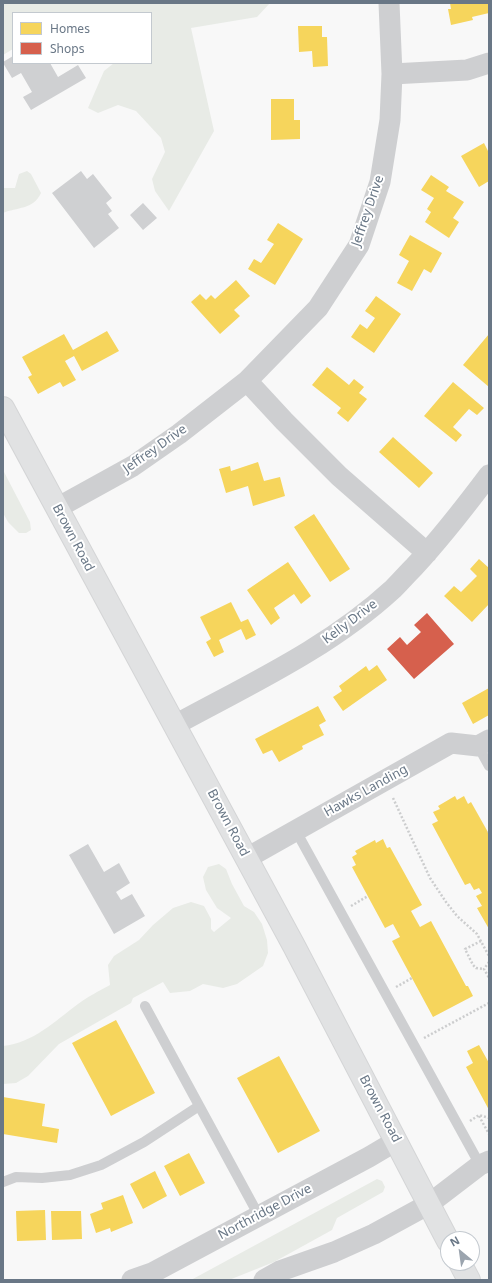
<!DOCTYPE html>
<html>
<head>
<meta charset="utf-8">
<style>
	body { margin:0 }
	#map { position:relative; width:492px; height:1283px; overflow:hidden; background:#f8f8f8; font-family:"Noto Sans",sans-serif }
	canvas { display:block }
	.frame { position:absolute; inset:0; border:4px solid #697786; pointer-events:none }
	.legend { position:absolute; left:12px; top:12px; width:140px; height:52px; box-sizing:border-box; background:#fff; border:1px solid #c3c9cf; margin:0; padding:5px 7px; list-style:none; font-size:12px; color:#697786 }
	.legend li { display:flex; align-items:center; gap:8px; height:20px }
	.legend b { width:20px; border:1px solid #c3c9cf }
	.north { position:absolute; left:440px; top:1231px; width:40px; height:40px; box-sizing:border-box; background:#fff; border:1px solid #c3c9cf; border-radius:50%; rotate:331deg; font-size:11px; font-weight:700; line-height:16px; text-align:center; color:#697786 }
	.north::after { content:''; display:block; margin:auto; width:14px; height:18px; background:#9ba4ae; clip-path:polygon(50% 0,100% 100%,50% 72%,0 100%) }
</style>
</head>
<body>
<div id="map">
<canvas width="492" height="1283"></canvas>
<div class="frame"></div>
<ul class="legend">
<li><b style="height:11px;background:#f6d55c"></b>Homes</li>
<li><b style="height:11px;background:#d6604d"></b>Shops</li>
</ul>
<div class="north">N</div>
</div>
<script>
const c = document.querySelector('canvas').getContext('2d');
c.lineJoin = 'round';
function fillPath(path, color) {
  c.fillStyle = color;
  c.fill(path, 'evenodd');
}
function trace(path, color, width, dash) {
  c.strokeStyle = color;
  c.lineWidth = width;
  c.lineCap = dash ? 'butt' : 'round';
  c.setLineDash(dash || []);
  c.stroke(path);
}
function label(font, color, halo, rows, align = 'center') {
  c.font = font + ' "Noto Sans",sans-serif';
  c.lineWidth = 4;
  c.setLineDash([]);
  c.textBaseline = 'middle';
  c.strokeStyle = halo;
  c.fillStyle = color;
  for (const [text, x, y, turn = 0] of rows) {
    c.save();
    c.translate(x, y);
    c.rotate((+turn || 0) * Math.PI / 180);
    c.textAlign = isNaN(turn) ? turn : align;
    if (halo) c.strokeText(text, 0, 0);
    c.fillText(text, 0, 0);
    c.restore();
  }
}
fillPath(new Path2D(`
	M3 3H270L257 17 191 28 214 131 169 211 155 191 152 179 165 152 161 138 136 111 118 105 98 113 88 108 104 71 114 63H151V13H13V49L3 55Z
	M27 171 31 174 41 193C33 210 17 207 3 213V185L4 188H15L19 174Z
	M3 470 30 522 31 530 26 533H19L8 522 3 513Z
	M219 864 226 869 232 884 244 906 254 912 262 924 267 940 268 953 263 966 237 984 223 988 203 984 190 991 170 993 163 982 133 998 131 1003 59 1044 28 1076 16 1083 3 1084V1046C33 1043 55 1021 78 1004 87 997 99 991 110 985L108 965 114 956 139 940 153 925 173 908 191 902 204 906 211 919V929L214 932 231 918 217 908 206 890 203 877 208 867Z
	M377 1179 382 1181 385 1187 383 1192 337 1218 332 1230 274 1262 229 1280H191Z`), '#e8ebe6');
fillPath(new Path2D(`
	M450 3H489V13L472 17 473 20 451 25 448 9H451Z
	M298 26H322V37H327L328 66 313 67 312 51 299 52Z
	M271 99H294V120H300V139L271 140Z
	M484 143 488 151 489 150V181L479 187 461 156Z
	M431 175 449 187 446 191 464 202 453 218 459 222 449 238 425 222 431 212 427 209 434 198 421 190Z
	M278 223 303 239 275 285 248 269 254 259 261 263 274 244 267 240Z
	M410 235 442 253 431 273 424 269 412 291 397 283 409 261 399 255Z
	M236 280 250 296 234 310 240 316 220 334 191 302 200 294 206 300 211 295 215 299Z
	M376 296 401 314 374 353 351 337 360 324 367 329 375 318 365 311Z
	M107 331 119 351 82 371 74 356 65 361 76 380 63 387 60 382 38 394 28 377 32 375 22 357 64 334 73 350Z
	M489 334V387L463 365Z
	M327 367 349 385 354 379 364 387 359 393 367 399 348 422 337 413 341 408 312 385Z
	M453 382 484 408 477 415 469 409 453 427 462 435 456 442 424 416Z
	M393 437 433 473 419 488 379 452Z
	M258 462 264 481 280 477 285 496 253 506 248 486 226 493 219 469 230 466 231 471Z
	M314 514 350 569 330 582 294 527Z
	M479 559 489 568V604L472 622 444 596 454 586 461 592 477 576 470 569Z
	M288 562 311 596 301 604 294 594 274 608 280 618 271 625 247 590Z
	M231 602 241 622 248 619 256 635 246 640 241 629 219 640 224 652 214 657 206 642 211 639 200 617Z
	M377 665 387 680 343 711 333 697 342 691 339 686 366 666 369 671Z
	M489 688V715L473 724 462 703Z
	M318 706 326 721 319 725 324 735 302 746 303 749 279 762 272 750 263 754 255 739Z
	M455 796 457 800 464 796 468 804 471 802 489 834V929L477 908 482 906 476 896 482 893 479 888 474 890 470 883 465 885 432 824 438 821 433 812 440 809 438 806Z
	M383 839 387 848 390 847 422 905 411 911 420 927 431 921 466 986H468L473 996 433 1017 392 941 400 937 393 924 385 928 352 867 356 865 352 857 357 854 355 851 375 840 376 843Z
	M116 1020 155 1093 111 1116 72 1043Z
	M479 1045 489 1063V1110L466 1067 473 1063 467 1051Z
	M279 1056 320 1131 278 1153 237 1078Z
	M3 1097 45 1104 42 1126 59 1129 57 1143 3 1134Z
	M189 1153 205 1183 180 1196 164 1166Z
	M155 1171 167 1196 143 1209 130 1184Z
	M123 1195 133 1223 111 1232 110 1228 96 1233 90 1214 103 1209 101 1203Z
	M45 1210 46 1240 17 1241 16 1211Z
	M51 1211H81L82 1239 52 1240Z`), '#f6d55c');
fillPath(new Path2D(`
	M427 613 454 644 414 679 387 649 400 637 407 645 421 632 414 625Z`), '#d6604d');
fillPath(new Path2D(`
	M13 56V63H50L58 77 78 65 86 78 31 110 23 97 32 92 21 73 12 78 3 63V62Z
	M81 171 87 179 93 174 112 198 106 203 112 211 108 214 119 228 94 248 52 193Z
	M143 203 157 218 143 230 130 215Z
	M88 844 104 872 119 863 130 883 116 892 121 900 132 894 145 916 114 934 69 855Z`), '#cfd0d2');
const secondary = new Path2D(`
	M3 408 294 946 448 1241
	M460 1263 469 1280`);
trace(secondary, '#d4d5d6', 24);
trace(new Path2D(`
	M393 798 430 878 446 902 457 916 477 934 489 956
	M488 833 489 832
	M351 906 368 896
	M481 941 465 949 473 965 476 968 484 969
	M489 962 484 969 489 978
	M396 987 412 978
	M424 1038 489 1003
	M479 1116 489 1134
	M470 1121 479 1115 489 1118`), '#cccdce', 2.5, [2, 2]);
trace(new Path2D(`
	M478 746 489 766
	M296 831 480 1165
	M145 1006 259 1216
	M3 1182 16 1177 42 1178 70 1175 101 1165 144 1142 199 1106`), '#cecfd1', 10);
trace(new Path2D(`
	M392 74 467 70 489 63
	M247 381 284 421 339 476 427 553
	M57 508 133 466 179 434 247 381 318 308 359 245 380 182 390 120 392 74 389 3
	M175 725C250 684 329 648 393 589 400 582 407 574 414 567 441 538 465 507 489 475
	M247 858 451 743 478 746 489 740
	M132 1280 152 1273 369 1157 396 1141
	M264 1280 280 1271 334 1252 374 1234 429 1204 480 1165 489 1161`), '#cecfd1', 21);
trace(secondary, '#e1e2e3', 22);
label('13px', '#697786', '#fff', [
	["Jeffrey Drive",368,211,-71],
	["Jeffrey Drive",155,449,-35],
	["Brown Road",73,538,62],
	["Kelly Drive",350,622,-37],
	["Hawks Landing",366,791,-29],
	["Brown Road",228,823,62],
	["Brown Road",380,1109,62],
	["Northridge Drive",265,1212,-28]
]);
</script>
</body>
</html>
